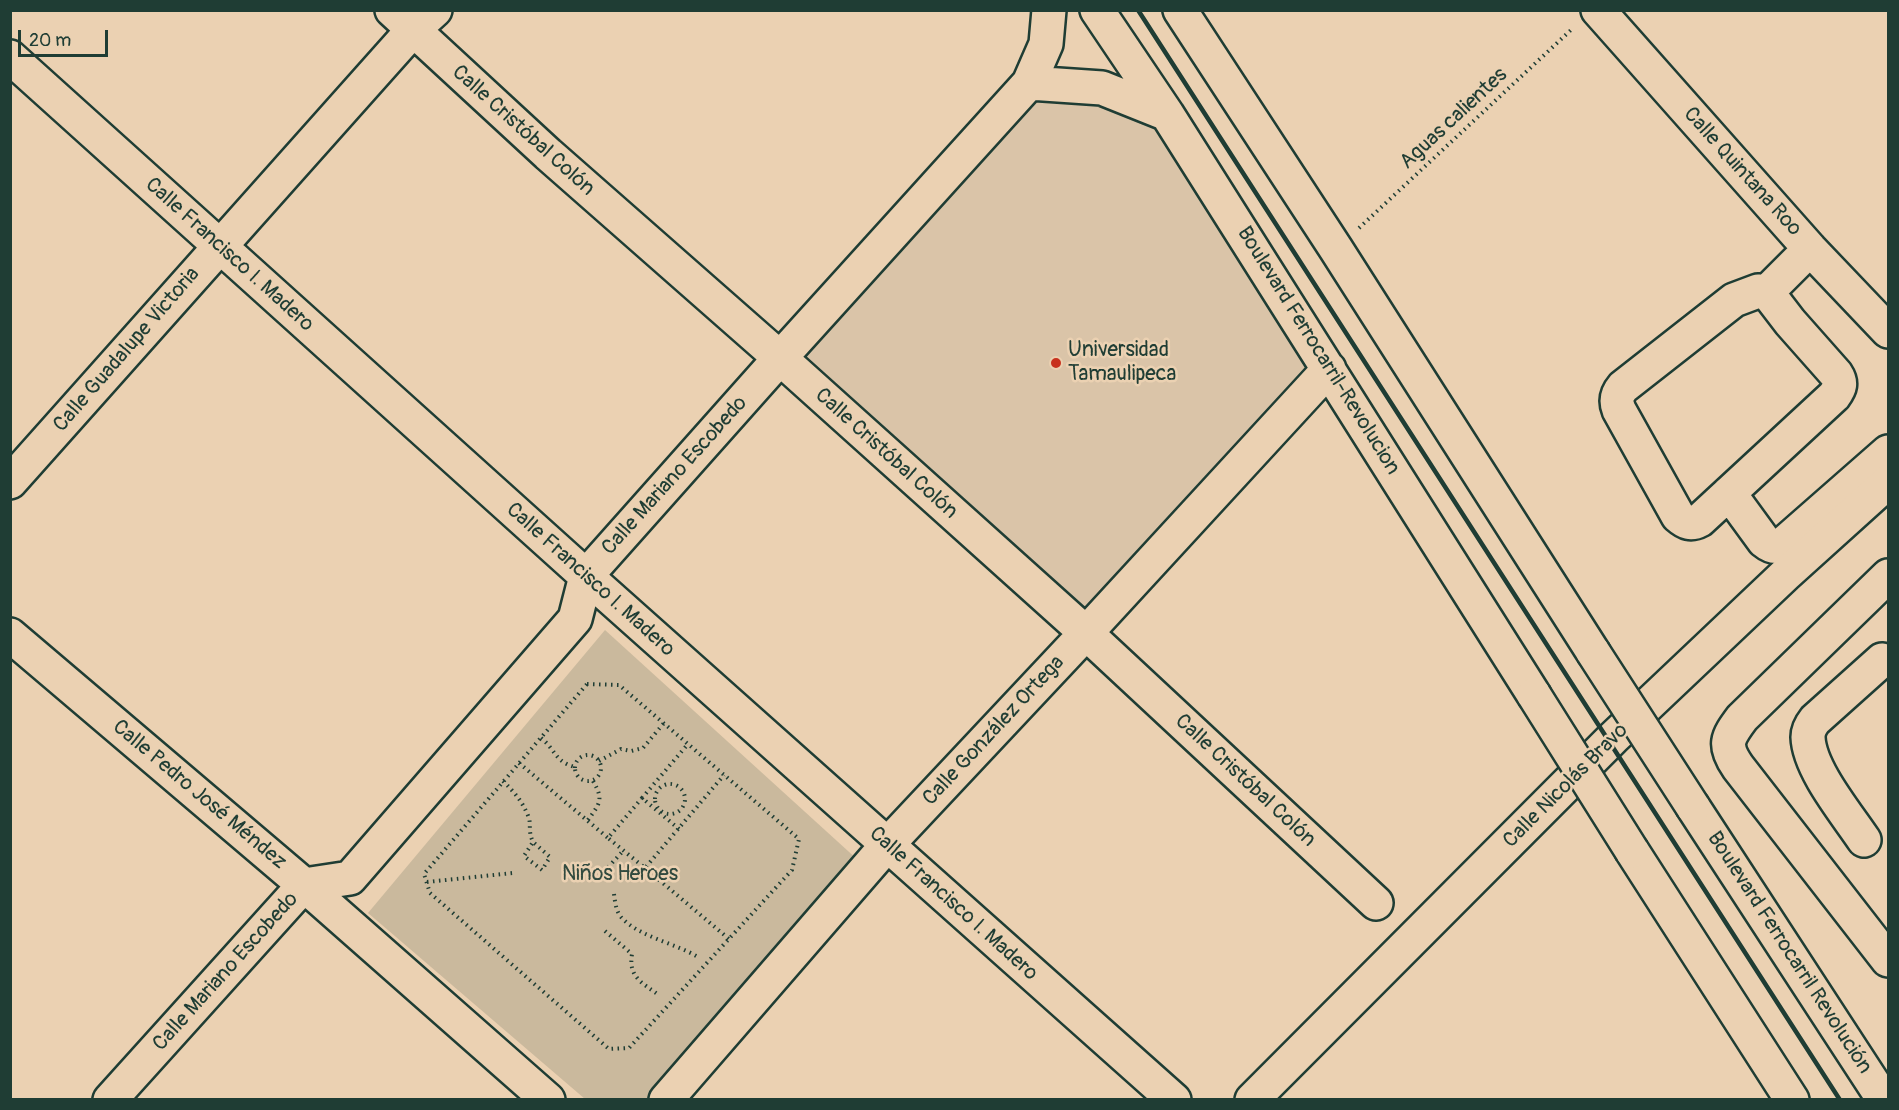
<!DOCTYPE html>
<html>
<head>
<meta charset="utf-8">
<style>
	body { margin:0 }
	#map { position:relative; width:1899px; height:1110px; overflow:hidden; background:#ebd1b2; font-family:Pangolin,sans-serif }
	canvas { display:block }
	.frame { position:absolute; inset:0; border:12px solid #1f3d34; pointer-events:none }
	.scale { position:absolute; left:18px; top:30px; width:90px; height:27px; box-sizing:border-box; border:3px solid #1f3d34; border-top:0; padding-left:8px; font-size:18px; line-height:21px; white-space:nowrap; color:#1f3d34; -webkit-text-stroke:4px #ebd1b2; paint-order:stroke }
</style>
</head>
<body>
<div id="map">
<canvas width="1899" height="1110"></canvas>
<div class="frame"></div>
<div class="scale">20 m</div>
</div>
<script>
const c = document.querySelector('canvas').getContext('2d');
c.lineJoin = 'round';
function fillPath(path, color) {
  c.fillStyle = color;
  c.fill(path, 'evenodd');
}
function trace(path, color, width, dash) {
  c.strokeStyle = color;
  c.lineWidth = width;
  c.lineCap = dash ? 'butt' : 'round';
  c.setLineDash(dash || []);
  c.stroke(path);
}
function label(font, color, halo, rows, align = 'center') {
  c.font = font + ' Pangolin,sans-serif';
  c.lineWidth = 5;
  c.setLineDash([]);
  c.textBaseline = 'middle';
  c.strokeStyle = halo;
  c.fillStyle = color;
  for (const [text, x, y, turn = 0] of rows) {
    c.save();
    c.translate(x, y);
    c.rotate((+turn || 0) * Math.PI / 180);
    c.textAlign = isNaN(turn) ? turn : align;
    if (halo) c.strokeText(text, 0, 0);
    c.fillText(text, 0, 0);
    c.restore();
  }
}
fillPath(new Path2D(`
	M1029 83 1167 114 1329 369 1086 633 780 358Z`), '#dac4a8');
fillPath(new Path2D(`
	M605 630 859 861 647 1099H585L368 913Z`), '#cab99d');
const minor = new Path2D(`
	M392 10 548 154 780 358 1086 633 1376 903
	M1097 10 1167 114 1534 695
	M1180 10 1336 249 1593 652
	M1598 10 1810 249 1888 331
	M10 57 586 576 1174 1100
	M1029 83 1102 88 1167 114
	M1758 291 1767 292 1790 322 1836 374C1842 383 1840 388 1834 396L1700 520C1691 525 1686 523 1678 516L1619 410C1615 400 1617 394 1623 387L1734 300Z
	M1767 292 1810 249
	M10 482 412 31 435 10
	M1729 493 1764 541C1770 546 1775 548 1782 545L1888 452
	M1888 576 1742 718C1727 738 1723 745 1738 767L1888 960
	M10 635 304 885 548 1100
	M1693 807 1884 1100
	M1864 840C1846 813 1809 769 1808 737 1808 730 1811 725 1815 720L1882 660
	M1632 851 1792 1100
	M110 1100 304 885 350 878 575 619 586 576 780 358 1029 83 1046 44 1049 10
	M666 1100 887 845 1086 633 1329 369`);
const major = new Path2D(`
	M1252 1100 1613 738 1785 575 1888 482`);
trace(minor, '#1f3d34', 38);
trace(major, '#1f3d34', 38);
trace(new Path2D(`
	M1359 228 1572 29
	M587 684 619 685 799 839 792 870 629 1048 609 1049 430 893 424 874Z
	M541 738C556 750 555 762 575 767
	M575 768a13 13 0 1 1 26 0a13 13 0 1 1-26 0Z
	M599 761 621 749 631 751 643 748 664 723
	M519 763 608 838
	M503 781C515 793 523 802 529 818 531 826 528 831 533 842L524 856 542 870 550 857 533 842
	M655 799a15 15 0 1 1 30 0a15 15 0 1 1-30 0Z
	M642 798 688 744
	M588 820C600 803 604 800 593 781
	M679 829 642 798 608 838 645 868 724 775
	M645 868 729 939
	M600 876 623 851
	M427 882 513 873
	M614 894C615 902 616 911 621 917 639 937 675 943 698 957
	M605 931 632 954C628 978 643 983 660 996`), '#1f3d34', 4, [1.5, 4.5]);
trace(minor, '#ebd1b2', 33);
trace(major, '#ebd1b2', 33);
trace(new Path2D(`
	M1138 10 1840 1100`), '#1f3d34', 4.5);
const minorBridge = new Path2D(`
	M1593 652 1693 807
	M1534 695 1632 851`);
trace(minorBridge, '#1f3d34', 38, []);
trace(minorBridge, '#ebd1b2', 33);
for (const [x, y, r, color] of [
	[1056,363,6,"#c8321e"]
]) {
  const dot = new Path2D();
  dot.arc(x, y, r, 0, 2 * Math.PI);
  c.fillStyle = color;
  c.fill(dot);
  trace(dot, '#ebd1b2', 2);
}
label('21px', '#1f3d34', '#ebd1b2', [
	["Aguas calientes",1454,119,-43],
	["Calle Cristóbal Colón",523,131,42],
	["Calle Quintana Roo",1742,172,48],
	["Calle Francisco I. Madero",229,255,42],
	["Calle Guadalupe Victoria",127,350,-49],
	["Boulevard Ferrocarril-Revolucion",1318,351,58],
	["Calle Cristóbal Colón",886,454,42],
	["Calle Mariano Escobedo",675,476,-48],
	["Calle Francisco I. Madero",590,580,42],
	["Calle González Ortega",994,731,-47],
	["Calle Cristóbal Colón",1245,781,43],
	["Calle Nicolás Bravo",1566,786,-45],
	["Calle Pedro José Méndez",199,795,40],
	["Calle Francisco I. Madero",953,904,42],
	["Boulevard Ferrocarril Revolución",1789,953,57],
	["Calle Mariano Escobedo",226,972,-48]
]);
label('21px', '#1f3d34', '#ebd1b2', [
	["Universidad",1068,351],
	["Tamaulipeca",1068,375]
], 'left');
label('21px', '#30493e', '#ebd1b2', [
	["Niños Heroes",620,875]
]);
</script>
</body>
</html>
